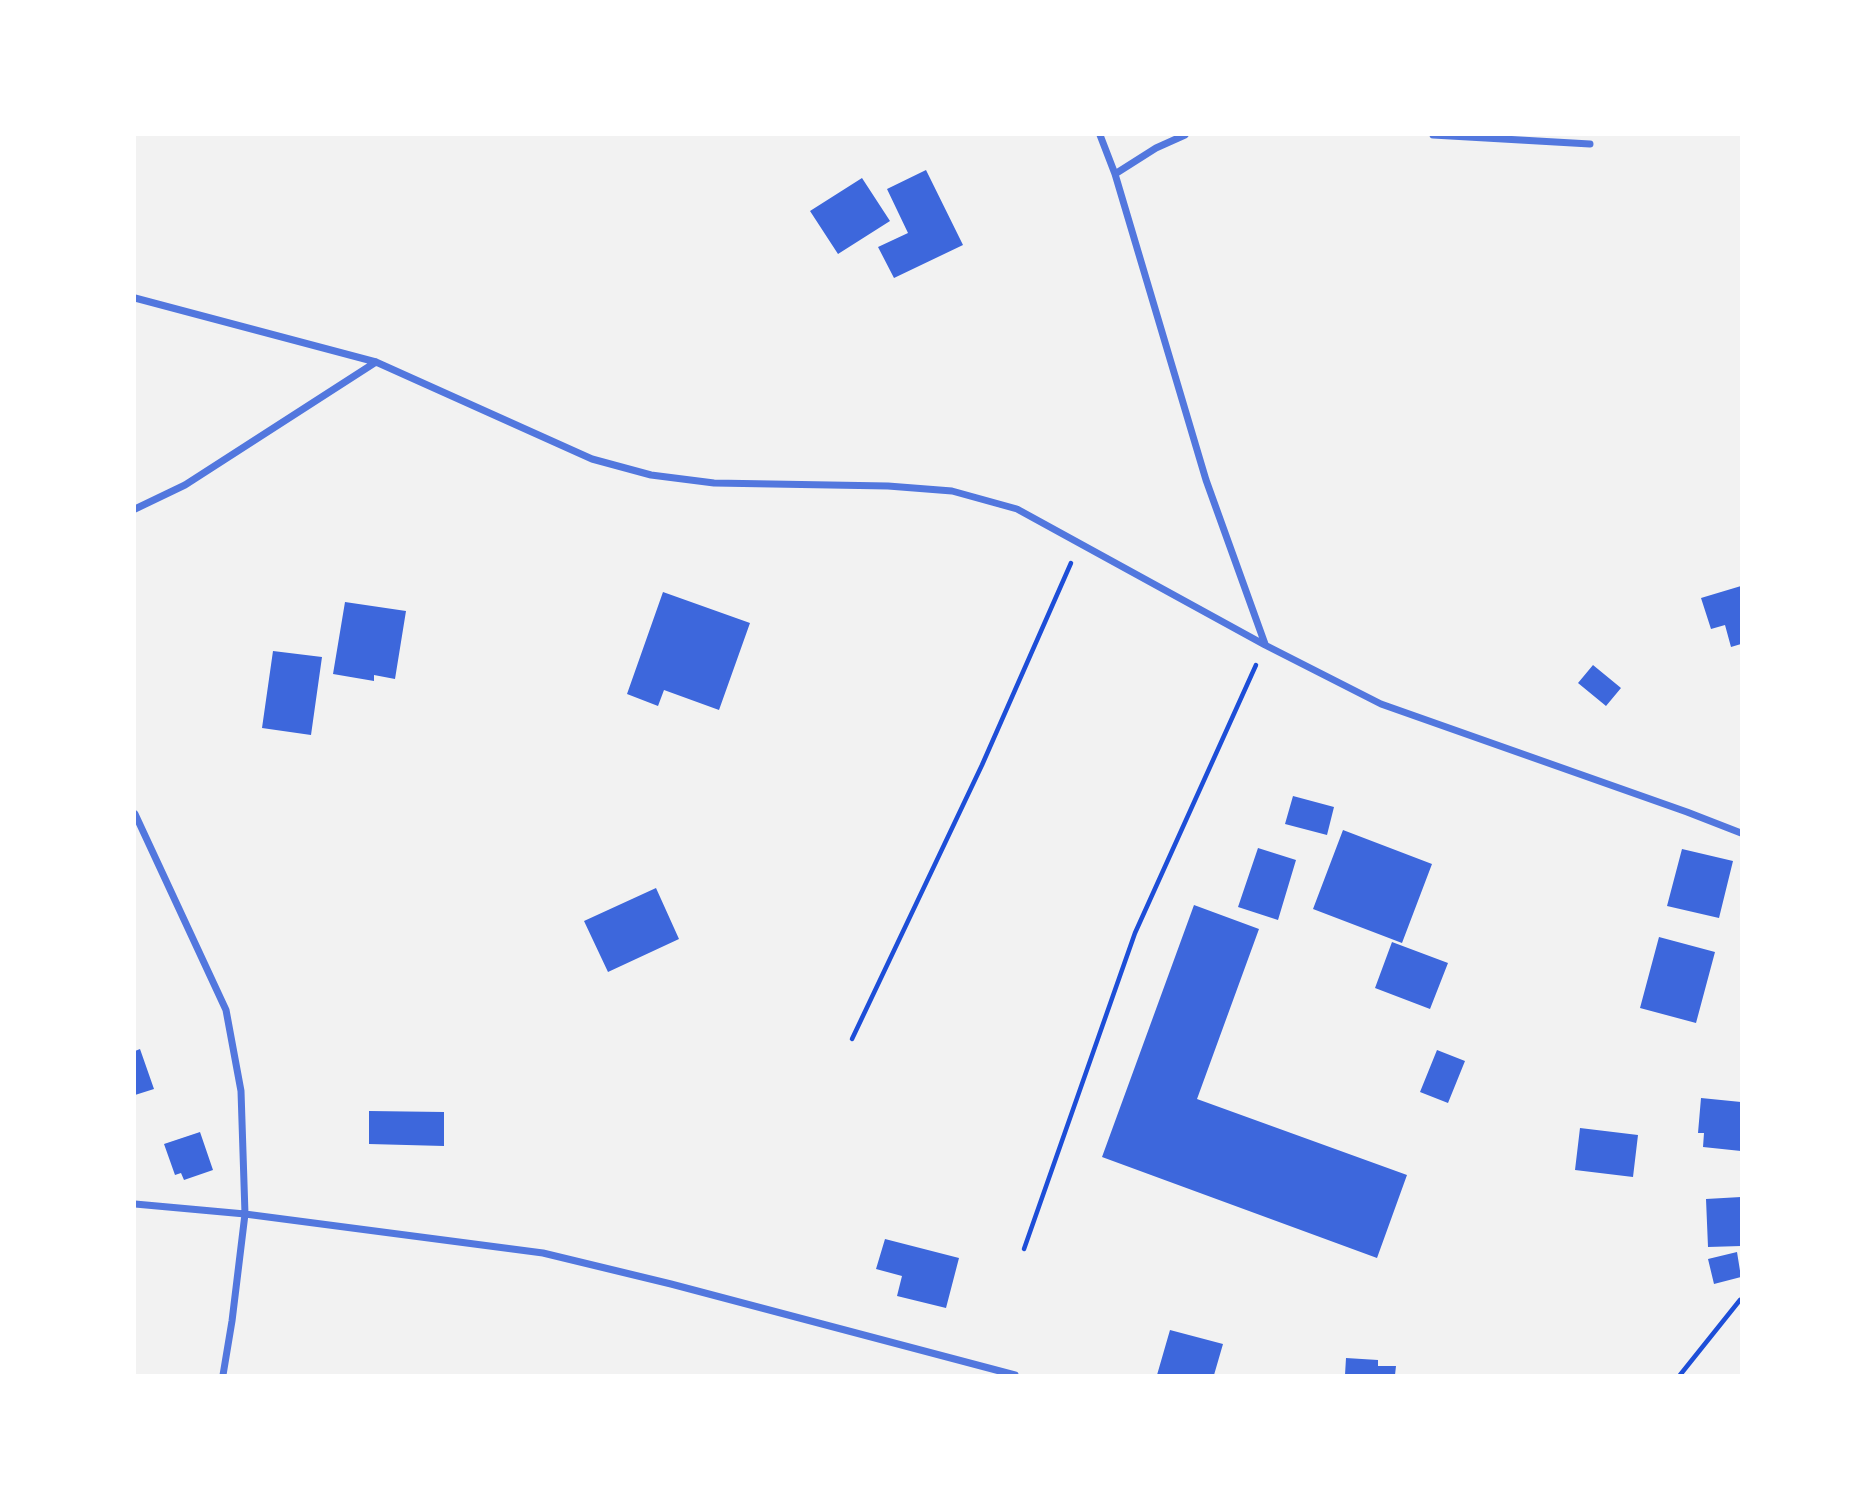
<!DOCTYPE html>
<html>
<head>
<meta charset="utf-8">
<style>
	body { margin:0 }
	#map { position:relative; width:1876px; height:1510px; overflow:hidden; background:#f2f2f2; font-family:Spectral,serif }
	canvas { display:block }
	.frame { position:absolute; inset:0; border:136px solid #fff; pointer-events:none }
</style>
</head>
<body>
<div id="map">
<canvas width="1876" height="1510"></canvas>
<div class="frame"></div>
</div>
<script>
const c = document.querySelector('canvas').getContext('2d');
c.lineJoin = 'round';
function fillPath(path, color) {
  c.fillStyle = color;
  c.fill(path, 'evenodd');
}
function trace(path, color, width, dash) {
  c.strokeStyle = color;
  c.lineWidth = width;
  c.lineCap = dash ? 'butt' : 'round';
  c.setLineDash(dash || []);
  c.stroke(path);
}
fillPath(new Path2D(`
	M926 170 963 245 894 278 878 247 908 233 887 189Z
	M862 178 890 221 838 254 810 211Z
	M1741 586V644L1731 647 1725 625 1711 629 1701 598Z
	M663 592 750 623 719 710 664 690 658 706 627 694Z
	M345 602 406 611 395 679 374 675V681L333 674Z
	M273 651 322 657 311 735 262 728Z
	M1593 665 1621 688 1606 706 1578 683Z
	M1293 796 1334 807 1327 835 1285 824Z
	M1343 830 1432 864 1402 943 1313 909Z
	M1258 848 1296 860 1278 920 1238 907Z
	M1682 849 1733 861 1719 918 1667 906Z
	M656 888 679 939 608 972 584 921Z
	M1194 905 1259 929 1197 1099 1407 1175 1377 1258 1102 1157Z
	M1659 937 1715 952 1696 1023 1640 1008Z
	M1392 942 1448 963 1430 1009 1375 988Z
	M140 1049 154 1089 135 1095V1051Z
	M1437 1050 1465 1061 1448 1103 1420 1092Z
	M1701 1098 1741 1102V1151L1703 1147 1704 1133H1698Z
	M369 1111 444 1112V1146L369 1144Z
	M1580 1128 1638 1135 1633 1177 1575 1170Z
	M200 1132 213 1170 184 1180 181 1173 175 1175 164 1144Z
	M1741 1197V1246L1708 1247 1706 1199Z
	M885 1239 959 1258 946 1308 897 1296 902 1276 876 1269Z
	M1737 1252 1741 1277 1714 1284 1708 1259Z
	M1170 1330 1223 1344 1214 1375H1157Z
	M1346 1358 1378 1360V1366H1396L1395 1375H1345Z`), '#3d67dc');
trace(new Path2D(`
	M852 1039 982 765 1071 563
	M1024 1249 1135 933 1256 665
	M1680 1375 1740 1300`), '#1d4ed8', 4.5);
trace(new Path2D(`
	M1100 135 1115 174 1206 480 1265 644
	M1433 135 1590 144
	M1115 174 1156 148 1185 135
	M135 298 376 362 592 459 651 475 714 483 888 486 952 491 1017 509 1265 645 1381 704 1687 812 1741 833
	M135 509 185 485 376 362
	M135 814 226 1010 241 1091 245 1214 232 1321 223 1375
	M135 1204 245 1214 543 1253 671 1284 1015 1375`), '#5277de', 7);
</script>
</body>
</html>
